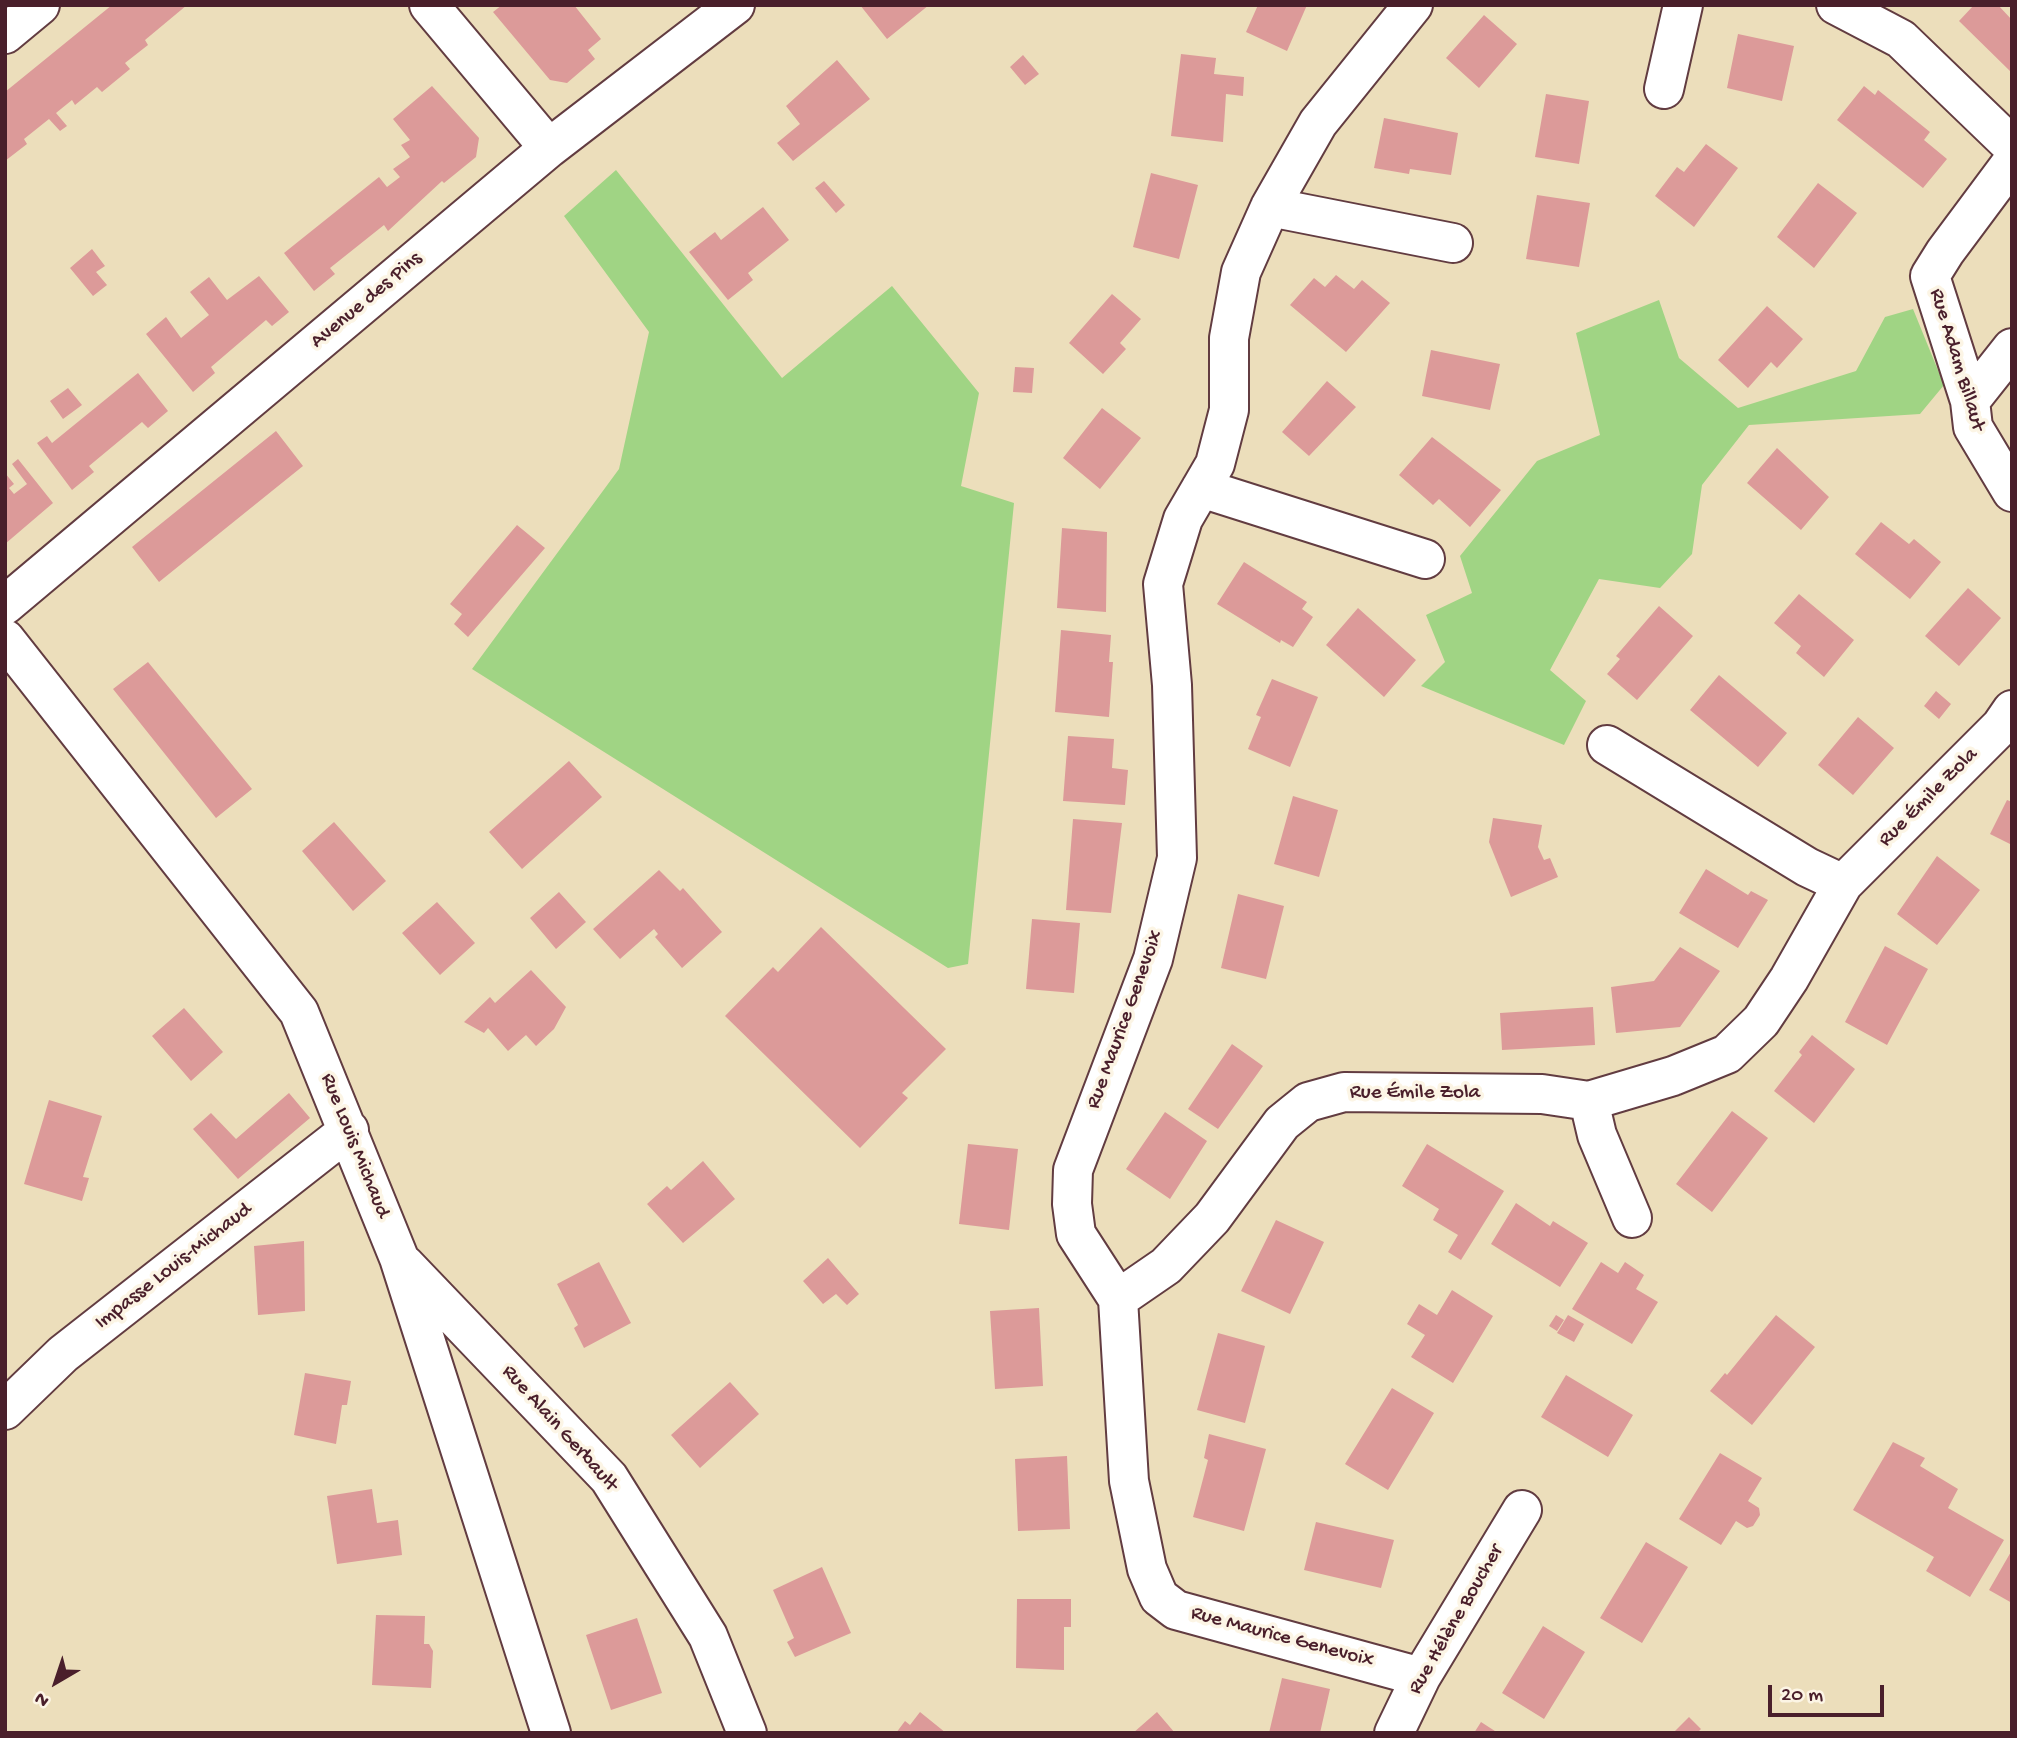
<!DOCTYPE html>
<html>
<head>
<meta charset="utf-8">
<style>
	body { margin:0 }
	#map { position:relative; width:2017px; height:1738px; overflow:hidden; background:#ecdebb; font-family:"Gochi Hand",sans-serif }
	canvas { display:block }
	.frame { position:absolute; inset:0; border:7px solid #4a1f2b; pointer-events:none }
	.north { position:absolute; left:21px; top:1647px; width:70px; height:70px; -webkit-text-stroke:5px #fcf5e5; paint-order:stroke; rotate:219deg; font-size:19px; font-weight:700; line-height:28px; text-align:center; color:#4a1f2b }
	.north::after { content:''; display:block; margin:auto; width:24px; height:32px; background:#4a1f2b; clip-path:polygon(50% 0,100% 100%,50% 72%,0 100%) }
	.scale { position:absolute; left:1768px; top:1685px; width:116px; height:32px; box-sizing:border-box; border:4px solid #4a1f2b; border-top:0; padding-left:9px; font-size:21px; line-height:24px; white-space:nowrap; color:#4a1f2b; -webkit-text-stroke:5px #fcf5e5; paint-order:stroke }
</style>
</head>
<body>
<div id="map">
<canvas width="2017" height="1738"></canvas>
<div class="frame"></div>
<div class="north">N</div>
<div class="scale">20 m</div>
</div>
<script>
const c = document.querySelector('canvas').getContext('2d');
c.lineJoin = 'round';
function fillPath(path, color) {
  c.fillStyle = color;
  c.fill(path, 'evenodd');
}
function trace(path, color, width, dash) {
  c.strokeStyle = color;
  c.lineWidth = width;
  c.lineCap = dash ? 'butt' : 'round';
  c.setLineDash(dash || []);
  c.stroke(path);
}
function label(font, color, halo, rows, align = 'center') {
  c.font = font + ' "Gochi Hand",sans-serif';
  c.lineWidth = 7;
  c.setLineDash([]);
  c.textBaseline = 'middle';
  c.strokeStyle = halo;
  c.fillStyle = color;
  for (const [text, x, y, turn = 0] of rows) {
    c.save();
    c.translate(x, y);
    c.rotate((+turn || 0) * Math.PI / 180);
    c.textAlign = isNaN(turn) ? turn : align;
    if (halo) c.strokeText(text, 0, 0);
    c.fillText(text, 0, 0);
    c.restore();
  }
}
fillPath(new Path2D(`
	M616 170 782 378 892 286 979 393 961 486 1014 503 968 964 948 968 472 669 619 469 649 332 564 216Z
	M1659 300 1679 358 1738 408 1856 371 1885 317 1913 309 1944 385 1920 414 1749 425 1702 485 1692 554 1660 588 1599 579 1550 670 1586 701 1564 745 1421 686 1445 662 1426 615 1472 593 1460 556 1537 461 1600 435 1576 333Z`), '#a0d484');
fillPath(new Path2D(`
	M112 5H187L145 40 148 45 125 63 130 69 102 92 97 87 75 105 72 100 56 113 67 126 60 131 49 119 24 139 27 144 5 161V92Z
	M502 5H574L601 39 588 50 595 59 567 83 550 80 493 12Z
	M860 5H929L887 39Z
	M1258 5H1307L1287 51 1246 32Z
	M1974 5H1998L2012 20V73L1959 21Z
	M1484 15 1517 44 1479 88 1446 58Z
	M1738 34 1794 46 1782 101 1727 88Z
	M1181 54 1216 58 1214 74 1244 77 1243 96 1226 94 1223 142 1171 136Z
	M1023 55 1039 74 1025 85 1010 67Z
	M837 60 870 99 793 161 777 143 800 124 786 106Z
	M432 86 479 138 476 157 444 183 442 181 388 231 384 225 330 268 335 274 314 291 284 253 379 177 387 187 400 177 393 169 410 157 401 145 410 140 393 119Z
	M1864 86 1875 95 1878 90 1930 132 1924 140 1947 159 1923 188 1837 120Z
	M1546 94 1589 101 1579 164 1535 157Z
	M1384 118 1458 133 1451 175 1410 169 1409 174 1374 168Z
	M1706 144 1738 168 1694 227 1655 196 1677 167 1684 172Z
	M1151 173 1198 185 1179 259 1133 247Z
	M824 181 845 205 836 213 815 188Z
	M1818 183 1857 213 1814 268 1777 237Z
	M1537 195 1590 203 1579 267 1526 259Z
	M763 207 789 240 748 273 753 280 728 300 689 252 715 232 721 240Z
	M92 249 105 266 96 272 107 285 93 296 70 268Z
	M1336 275 1354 289 1362 280 1390 303 1346 352 1290 305 1314 278 1325 287Z
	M259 276 289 312 272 326 266 320 211 367 215 373 193 392 146 334 166 317 181 338 209 315 190 292 209 277 227 300Z
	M1112 294 1141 319 1120 343 1126 349 1103 374 1069 343Z
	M1767 306 1803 339 1777 368 1771 362 1748 388 1718 360Z
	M1431 350 1500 364 1490 410 1422 396Z
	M1015 367 1034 368 1032 393 1013 392Z
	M138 373 168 411 148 428 142 422 89 466 94 472 72 490 37 443 47 436 52 443Z
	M1327 381 1356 407 1309 456 1282 432Z
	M68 388 82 405 63 419 50 401Z
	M1102 408 1141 438 1100 489 1063 458Z
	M276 431 303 466 159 582 132 547Z
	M1432 437 1501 490 1470 527 1439 499 1433 505 1399 475Z
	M1777 448 1829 497 1801 530 1747 483Z
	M18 459 53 503 5 544V473L14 484 9 488 14 494 27 484 12 464Z
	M1881 522 1909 544 1914 539 1941 562 1910 599 1855 554Z
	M517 525 545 548 468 637 454 624 462 614 450 604Z
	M1062 528 1107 532 1106 612 1057 608Z
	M1244 562 1307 602 1302 609 1313 617 1293 647 1281 640 1280 643 1217 604Z
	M1968 588 2001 618 1959 666 1925 636Z
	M1799 594 1854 640 1824 677 1796 653 1801 646 1774 623Z
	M1659 606 1693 636 1637 700 1607 674 1620 659 1616 656Z
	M1358 608 1416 660 1384 697 1326 645Z
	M1061 630 1111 635 1109 662H1113L1109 717 1055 712Z
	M148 662 252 789 216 818 113 689Z
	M1719 675 1787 733 1758 767 1690 710Z
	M1272 679 1318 697 1290 767 1248 749 1261 717 1256 715Z
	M1936 691 1951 704 1939 719 1924 706Z
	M1858 717 1894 748 1853 795 1818 765Z
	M1068 736 1114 739 1112 768 1128 770 1125 805 1063 801Z
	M569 761 602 797 522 869 489 832Z
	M1293 796 1338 810 1319 877 1274 864Z
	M2007 800 2012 802V845L1990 834Z
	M1493 818 1542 825 1538 847 1544 860 1550 858 1558 877 1511 897 1489 842Z
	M1073 819 1122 823 1111 913 1066 910Z
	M334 822 386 881 353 911 302 851Z
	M1937 856 1980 890 1937 945 1897 914Z
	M1706 869 1748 895 1751 891 1768 900 1738 948 1679 913Z
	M659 870 680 891 683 888 722 932 682 968 655 937 658 934 654 929 620 959 593 929Z
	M559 892 586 922 556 949 530 918Z
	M1238 894 1284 906 1266 979 1221 968Z
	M437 902 475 943 440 975 402 933Z
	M1032 919 1080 923 1074 993 1026 989Z
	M821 927 946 1049 902 1093 908 1098 860 1148 725 1016 773 967 778 972Z
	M1885 946 1928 969 1887 1045 1845 1022Z
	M1680 947 1720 971 1680 1027 1616 1033 1611 987 1654 981Z
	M531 970 566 1007 554 1029 536 1046 526 1035 508 1051 488 1028 484 1033 464 1022 490 997 495 1003Z
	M1593 1007 1595 1045 1502 1050 1500 1013Z
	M184 1008 223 1052 191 1081 152 1036Z
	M1812 1035 1855 1069 1814 1123 1774 1091 1802 1055 1799 1052Z
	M1232 1044 1263 1066 1218 1129 1188 1109Z
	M289 1093 310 1118 238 1179 193 1129 211 1113 236 1139Z
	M49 1100 102 1116 83 1177 89 1178 82 1201 24 1184Z
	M1732 1111 1768 1138 1712 1212 1676 1184Z
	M1165 1112 1207 1141 1170 1199 1126 1169Z
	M968 1144 1018 1149 1009 1230 959 1224Z
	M1427 1144 1504 1191 1461 1260 1448 1252 1458 1235 1433 1220 1439 1209 1402 1186Z
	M703 1161 735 1199 683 1243 647 1204 667 1186 671 1190Z
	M1516 1203 1550 1226 1553 1221 1588 1243 1560 1287 1491 1244Z
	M1276 1220 1324 1242 1290 1314 1241 1291Z
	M304 1241 305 1311 258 1315 254 1246Z
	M828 1258 859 1294 847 1305 836 1294 823 1304 803 1281Z
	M599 1262 631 1323 584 1348 574 1328 578 1325 557 1284Z
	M1601 1262 1618 1273 1625 1262 1644 1275 1636 1289 1658 1302 1632 1344 1572 1309Z
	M1452 1290 1493 1316 1453 1383 1411 1357 1425 1335 1407 1324 1419 1304 1437 1315Z
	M1039 1308 1043 1386 995 1389 990 1311Z
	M1556 1315 1564 1320 1557 1331 1549 1326Z
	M1568 1315 1584 1324 1574 1342 1557 1333Z
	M1776 1315 1815 1347 1752 1425 1710 1391 1725 1373 1727 1375Z
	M1218 1333 1265 1346 1245 1423 1197 1410Z
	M305 1373 351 1381 347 1405H342L336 1444 294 1435Z
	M1566 1375 1633 1415 1608 1457 1541 1417Z
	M730 1382 759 1414 700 1468 671 1435Z
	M1392 1388 1434 1413 1388 1490 1345 1464Z
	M1209 1434 1266 1449 1244 1531 1193 1517 1208 1460 1204 1458Z
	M1893 1442 1925 1458 1920 1466 1958 1489 1948 1508 2004 1540 1970 1597 1926 1571 1934 1557 1853 1510Z
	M1720 1453 1762 1478 1748 1501 1759 1508 1760 1515 1753 1526 1747 1528 1736 1521 1721 1545 1679 1519Z
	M1067 1456 1070 1529 1018 1531 1015 1459Z
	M372 1489 377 1523 398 1520 402 1555 337 1564 327 1496Z
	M1316 1522 1394 1540 1381 1588 1304 1570Z
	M1646 1542 1688 1567 1642 1643 1600 1618Z
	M2012 1550V1603L1989 1590Z
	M822 1567 851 1633 795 1657 787 1642 794 1638 773 1590Z
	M1017 1599H1071V1627H1064V1670L1016 1668Z
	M376 1615 425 1616 424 1644H429L433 1651 431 1688 372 1685Z
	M637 1618 662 1693 611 1710 586 1635Z
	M1543 1626 1585 1652 1544 1719 1502 1693Z
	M1282 1678 1330 1689 1320 1733H1269Z
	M920 1712 946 1733H896L905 1721 910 1725Z
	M1157 1712 1175 1733H1133Z
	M1689 1717 1701 1729 1697 1733H1673Z
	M1481 1722 1498 1733H1474Z`), '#dc9a99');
const minor = new Path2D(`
	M429 5 549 148
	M1413 5 1318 123 1270 207 1241 272 1229 338V410L1215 464 1183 519 1163 584 1172 685 1177 858 1153 959 1073 1170 1072 1204 1076 1234 1118 1299 1129 1481 1147 1569 1159 1597 1176 1610 1421 1677
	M1836 5 1901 39 2012 146
	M5 34 40 5
	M1664 89 1683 5
	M2012 162 1945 252 1930 276 1970 401 1973 427 2012 492
	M1270 207 1453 243
	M1970 401 2012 348
	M1201 488 1425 559
	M5 605 549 148 735 5
	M5 639 299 1012 399 1258 551 1733
	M1843 884 2001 726 2012 710
	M1589 1101 1597 1135 1632 1218
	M405 1265 609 1478 708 1636 747 1733
	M1118 1299 1166 1266 1212 1218 1282 1123 1308 1102 1344 1092 1542 1094 1589 1101 1673 1076 1727 1054 1761 1021 1789 979 1843 884 1807 867 1607 745
	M5 1410 63 1354 349 1130
	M1394 1733 1421 1677 1522 1510`);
trace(minor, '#623c41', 42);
trace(minor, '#fff', 38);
label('21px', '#4a1f2b', '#fcf5e5', [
	["Avenue des Pins",367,301,-40],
	["Rue Adam Billaut",1956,360,73],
	["Rue Émile Zola",1929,798,-45],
	["Rue Maurice Genevoix",1126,1020,-70],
	["Rue Émile Zola",1415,1094],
	["Rue Louis Michaud",354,1146,68],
	["Impasse Louis-Michaud",174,1267,-38],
	["Rue Alain Gerbault",559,1429,48],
	["Rue Hélène Boucher",1457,1620,-60],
	["Rue Maurice Genevoix",1282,1638,15]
]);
</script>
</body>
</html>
